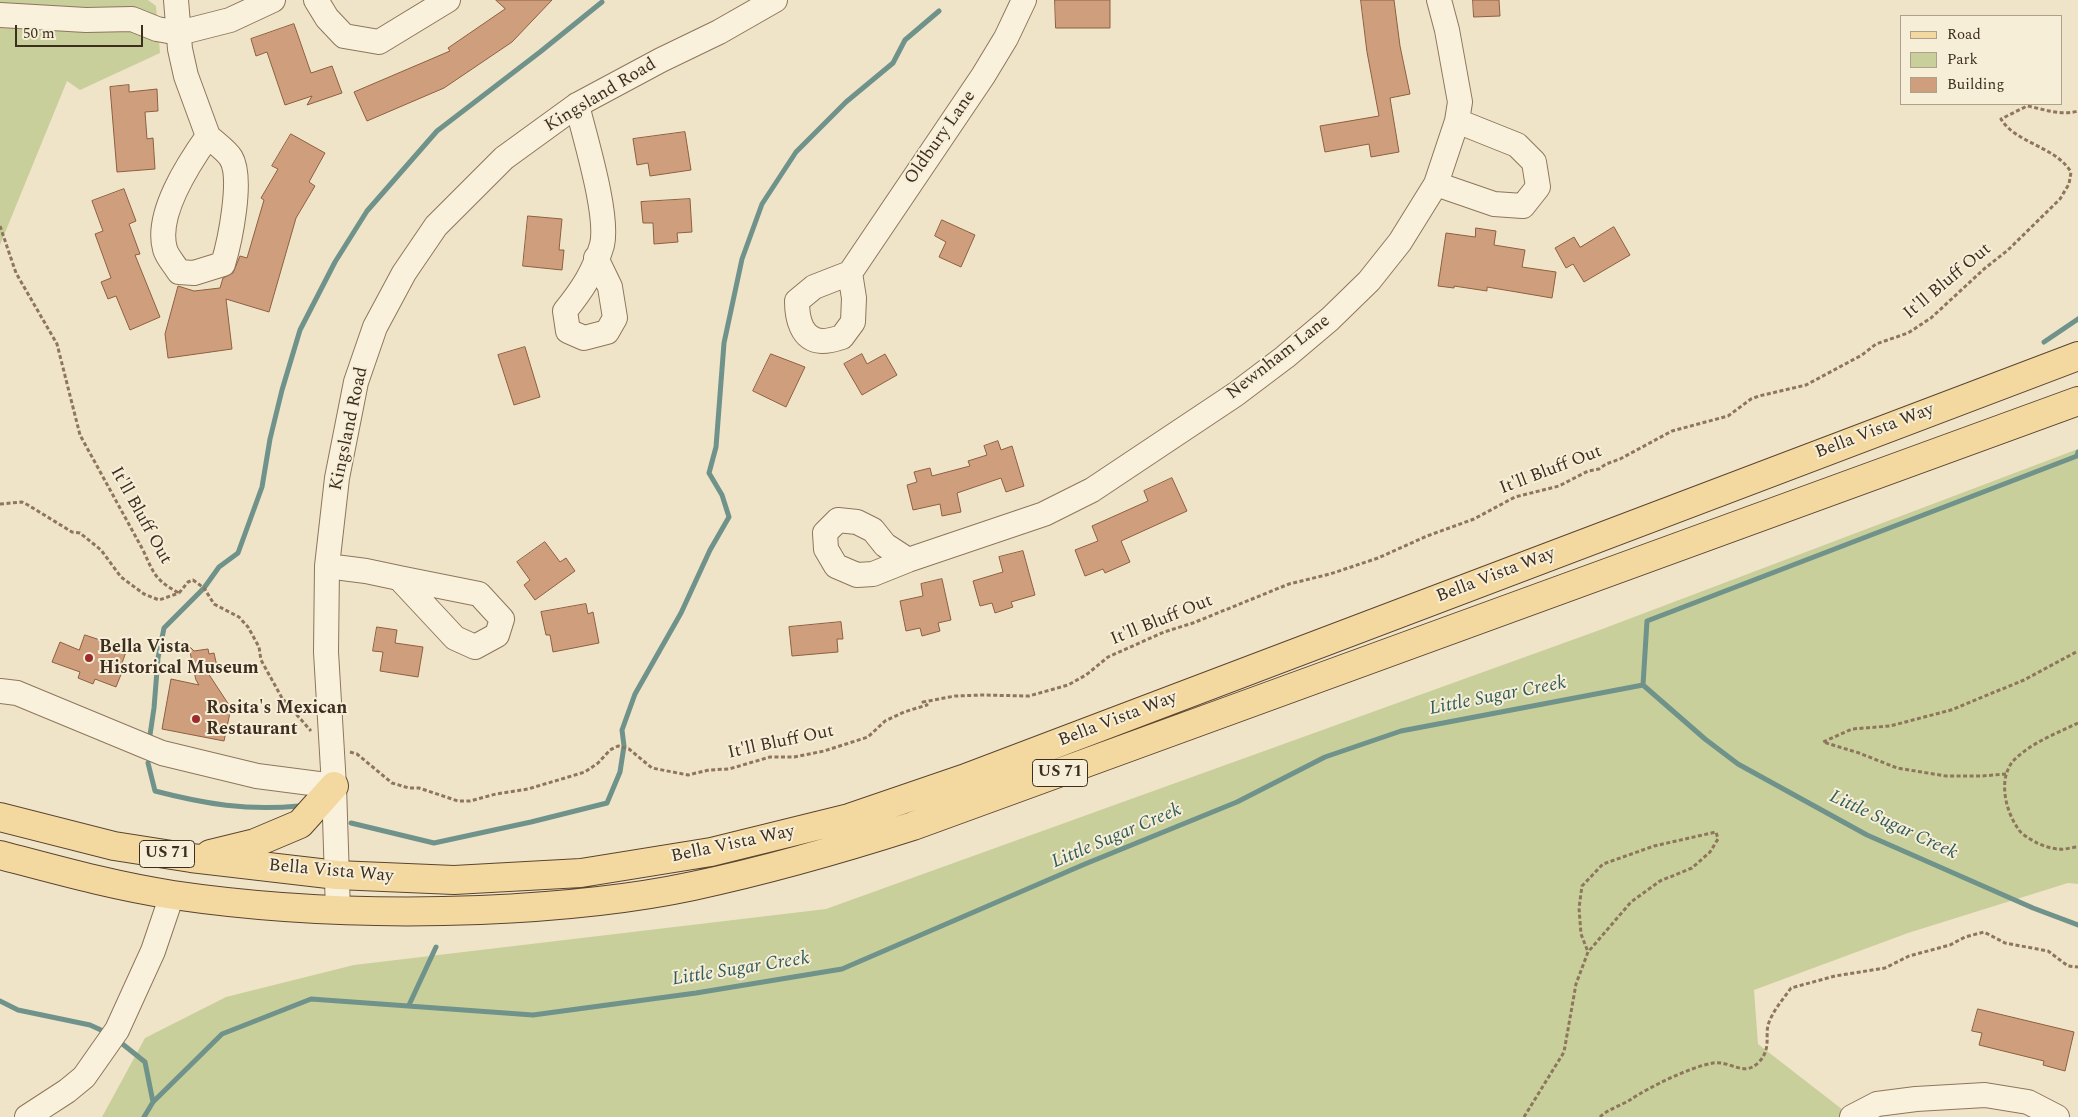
<!DOCTYPE html>
<html>
<head>
<meta charset="utf-8">
<style>
	body { margin:0 }
	#map { position:relative; width:2078px; height:1117px; overflow:hidden; background:#f0e4c8; font-family:Spectral,serif }
	canvas { display:block }
	.legend { position:absolute; left:1900px; top:15px; width:162px; height:90px; box-sizing:border-box; background:#f7eed8; border:1px solid #ada18e; margin:0; padding:6px 9px; list-style:none; font-size:15px; color:#3d2e20 }
	.legend li { display:flex; align-items:center; gap:10px; height:25px }
	.legend b { width:25px; border:1px solid #ada18e }
	.scale { position:absolute; left:15px; top:25px; width:128px; height:22px; box-sizing:border-box; border:2px solid #3d2e20; border-top:0; padding-left:6px; font-size:15px; line-height:18px; white-space:nowrap; color:#3d2e20; -webkit-text-stroke:4px #f7eed8; paint-order:stroke }
</style>
</head>
<body>
<div id="map">
<canvas width="2078" height="1117"></canvas>
<ul class="legend">
<li><b style="height:6px;background:#f3d9a0"></b>Road</li>
<li><b style="height:14px;background:#c9cf9b"></b>Park</li>
<li><b style="height:14px;background:#cf9f7d"></b>Building</li>
</ul>
<div class="scale">50 m</div>
</div>
<script>
const c = document.querySelector('canvas').getContext('2d');
c.lineJoin = 'round';
function fillPath(path, color) {
  c.fillStyle = color;
  c.fill(path, 'evenodd');
}
function trace(path, color, width, dash) {
  c.strokeStyle = color;
  c.lineWidth = width;
  c.lineCap = dash ? 'butt' : 'round';
  c.setLineDash(dash || []);
  c.stroke(path);
}
function label(font, color, halo, rows, align = 'center') {
  c.font = font + ' Spectral,serif';
  c.lineWidth = 4;
  c.setLineDash([]);
  c.textBaseline = 'middle';
  c.strokeStyle = halo;
  c.fillStyle = color;
  for (const [text, x, y, turn = 0] of rows) {
    c.save();
    c.translate(x, y);
    c.rotate((+turn || 0) * Math.PI / 180);
    c.textAlign = isNaN(turn) ? turn : align;
    if (halo) c.strokeText(text, 0, 0);
    c.fillText(text, 0, 0);
    c.restore();
  }
}
fillPath(new Path2D(`
	M0 0H148L156 6 160 53 80 90 67 81 0 245Z
	M2078 449V884L2068 883 1908 933 1754 990 1758 1044 1852 1117H102L145 1038 226 997 354 965 826 909 1597 631Z`), '#c9cf9b');
trace(new Path2D(`
	M2044 342 2078 319
	M1643 685 1647 621 2077 456 2078 452
	M150 735 154 708 158 658 164 628 204 588 219 567 238 553 262 487 270 439 282 390 300 330 335 262 367 211 437 131 540 52 602 2
	M148 763 155 791C205 804 247 811 299 806
	M351 823 434 843 531 822 607 803 620 772 624 746 622 730 635 694 681 613 710 550 729 517 722 495 709 473 716 447 724 343 742 259 762 204 796 152 846 102 893 63 905 40 939 11
	M0 1001 18 1010 90 1025 101 1030
	M409 1005 436 947
	M120 1042 145 1062 153 1102
	M144 1117 153 1102 222 1034 311 999 533 1015 696 993 842 969 1085 864 1237 802 1325 757 1401 731 1643 685 1705 739 1738 764 1867 835 2033 908 2078 925`), '#6f938a', 5);
const building = new Path2D(`
	M496 0H552L512 42 444 88 367 121 354 92 450 51 448 48 505 9Z
	M1055 0H1110V28H1056Z
	M1361 0H1394L1400 46 1410 94 1390 98 1399 152 1371 157 1369 144 1325 152 1320 126 1379 116 1367 52Z
	M1473 0H1499L1500 16 1474 17Z
	M294 24 311 73 332 66 342 93 307 105 312 96 285 105 267 52 256 56 251 39Z
	M129 85V92L157 89 158 111 145 112 147 139 153 138 155 169 117 172 110 87Z
	M685 132 691 170 650 176 648 163 637 165 633 139Z
	M291 134 325 153 309 182 315 186 296 218 269 312 226 299 232 349 168 358 165 334 178 286 194 291 220 288 223 278 233 273 240 256 247 258 264 200 261 198 278 169 272 166Z
	M124 189 136 221 129 224 140 254 135 255 160 317 130 330 116 296 108 299 101 282 111 278 95 234 103 231 92 201Z
	M690 199 692 232 677 233 678 242 654 244 653 223H643L641 202Z
	M528 216 562 219 559 250H564L562 270 523 266Z
	M942 220 975 235 961 267 939 257 946 242 935 236Z
	M1614 227 1630 255 1584 282 1573 264 1566 268 1555 248 1574 237 1580 247Z
	M1476 228 1496 231 1494 245 1525 250 1522 267 1556 272 1552 298 1487 287V291L1454 286V288L1438 286 1446 233 1475 237Z
	M525 347 540 397 514 405 498 355Z
	M771 354 805 367 786 407 753 391Z
	M862 354 867 364 885 354 897 375 862 395 844 364Z
	M998 441 1001 450 1012 446 1024 486 1006 492 1001 478 957 493 961 512 942 516 940 504 913 510 907 485 917 482 914 472 930 468 932 476 970 466 968 461 987 455 984 446Z
	M1172 478 1187 511 1121 541 1130 562 1105 573 1103 569 1085 576 1075 550 1098 541 1092 526 1148 501 1144 491Z
	M545 542 560 562 566 558 575 571 535 600 524 585 530 580 517 562Z
	M1023 551 1035 595 1011 602 1013 607 995 613 992 603 980 606 973 581 1003 572 999 557Z
	M942 579 951 620 938 623 940 631 922 636 920 628 906 631 900 601 923 596 921 584Z
	M586 604 588 614 593 612 599 643 553 652 550 635H546L541 612Z
	M841 622 843 639H837L838 652 792 656 789 627Z
	M377 627 397 630 395 643 423 647 418 677 380 671 383 652 373 651Z
	M85 635 127 649 121 666 124 667 116 687 95 679 93 684 78 678 80 672 52 662 60 642 79 650Z
	M189 646 194 651 208 649 209 654 214 653 218 671 208 673 231 708 224 741 162 729 171 679 199 685 196 680Z
	M1978 1009 2074 1032 2065 1071 2043 1065 2044 1061 1979 1045 1982 1033 1972 1031Z`);
fillPath(building, '#cf9f7d');
trace(building, '#8d5f41', 1);
const minor = new Path2D(`
	M176 0 180 49 186 76 208 136
	M316 0 327 18 344 36 379 42 448 0
	M0 15 86 20 132 19 157 29 179 33 230 20 273 0
	M577 105C585 138 609 215 602 245 594 272 582 290 565 311L568 331 584 338 607 332 615 318 610 287 596 258
	M208 136C215 143 226 150 231 158 243 178 230 241 223 264L194 273 179 272C175 265 167 257 165 249 155 214 189 163 208 136Z
	M1436 184 1494 204 1523 206 1538 187 1534 162 1517 145 1457 121
	M850 273 854 298 853 322 842 337C836 339 828 341 822 341 801 340 797 317 797 301L814 287 850 273 983 76 1006 38 1024 0
	M908 560 885 545 873 530 857 522 838 520 825 533 826 549 836 566 857 575 873 574 908 560 1044 514 1092 490 1236 394 1285 357 1330 319 1369 281 1400 242 1436 184 1457 121 1460 102 1447 30 1439 0
	M327 566 366 571 399 578
	M399 578 479 594 502 619 497 635 475 647 455 638Z
	M0 691 17 693 162 753 257 776 334 786
	M338 911 334 786 326 652 327 566 337 478 356 382 375 327 404 273 436 226 504 158 577 105 661 60 719 32 775 0
	M27 1117 67 1091 84 1077 117 1030 153 951 172 895
	M1852 1117 1877 1104 1916 1099 1985 1095 2028 1102 2057 1117`);
const major = new Path2D(`
	M0 817 114 846 191 858 337 875 454 880 581 873 711 852 849 818 963 779 2078 356
	M210 854 255 843 300 824 334 786
	M0 855C57 870 114 886 173 895 275 910 377 914 480 910 551 907 623 901 693 886 768 870 841 849 913 826L2078 401`);
trace(minor, '#8d765c', 26);
trace(major, '#5b4430', 30);
trace(new Path2D(`
	M0 226 16 273 57 344 80 435 143 550C154 574 155 580 179 593
	M0 504 22 502 28 505 72 532 80 533 101 550 121 577 144 594 159 600 179 593
	M179 593 188 582 193 580 204 588 214 604 239 617 248 627 259 647 261 660 282 698 311 731
	M2078 723C2057 733 2033 742 2015 759 1997 777 2005 811 2019 830 2022 835 2032 840 2037 843 2044 846 2052 849 2059 849 2065 850 2072 847 2078 847
	M350 752 357 754 392 783 409 788H419L458 801H470L496 794 528 789 585 772 598 763 610 750 618 746 629 749 652 768 688 775 709 770 729 769 770 757H794L824 751 868 737 885 721 904 712 927 705 923 702 955 696 981 695 1029 696 1068 685 1086 675 1108 657 1164 632 1193 623 1289 584 1330 574 1378 558 1427 536 1474 519 1515 497 1559 486 1588 471 1599 469 1606 464 1620 459 1672 431 1728 416 1751 399 1759 396 1806 385 1862 355 1876 344 1908 333 1931 318 1984 269 2008 250 2060 199 2069 184 2071 172C2055 146 2015 143 2001 119L2027 106C2044 109 2060 116 2078 111
	M2006 774 1982 776H1946L1897 768 1859 753 1823 742 1852 729 1890 726 1951 710 2024 680 2078 651
	M1524 1117 1564 1052 1576 984 1588 952 1631 902 1660 881 1692 868 1710 852 1718 839 1716 832 1654 846 1603 864 1582 886 1579 908 1581 934 1588 952
	M1600 1117C1608 1109 1620 1106 1630 1100 1649 1087 1690 1067 1713 1063 1730 1060 1744 1078 1759 1062 1773 1047 1763 1033 1770 1020 1775 1008 1784 998 1791 988L1835 976 1885 968 1909 956 1950 945 1965 937 1984 932 2005 943 2048 951 2068 966 2078 967`), '#8d765c', 3, [4, 2.5]);
trace(minor, '#faf1dc', 24);
trace(major, '#f3d9a0', 28);
for (const [x, y, r, color] of [
	[89,658,5,"#9e2a2b"],
	[196,719,5,"#9e2a2b"]
]) {
  const dot = new Path2D();
  dot.arc(x, y, r, 0, 2 * Math.PI);
  c.fillStyle = color;
  c.fill(dot);
  trace(dot, '#f7eed8', 2);
}
for (const [x, y, w] of [
	[1060,773,55],
	[167,854,55]
]) {
  const box = new Path2D();
  box.roundRect(x - w / 2, y - 13.5, w, 27, 4);
  c.fillStyle = '#f7eed8';
  c.fill(box);
  trace(box, '#3d2e20', 1);
}
label('bold 16px', '#3d2e20', null, [
	["US 71",1060,773],
	["US 71",167,854]
]);
label('18px', '#3d2e20', '#f7eed8', [
	["Kingsland Road",601,96,-31],
	["Oldbury Lane",941,138,-55],
	["It'll Bluff Out",1948,282,-40],
	["Newnham Lane",1279,358,-38],
	["Kingsland Road",350,429,-78],
	["Bella Vista Way",1875,432,-21],
	["It'll Bluff Out",1551,471,-21],
	["It'll Bluff Out",140,516,61],
	["Bella Vista Way",1496,576,-21],
	["It'll Bluff Out",1162,621,-22],
	["Bella Vista Way",1118,720,-21],
	["It'll Bluff Out",781,743,-12],
	["Bella Vista Way",733,845,-12],
	["Bella Vista Way",331,872,5]
]);
label('bold 18px', '#3d2e20', '#f7eed8', [
	["Bella Vista",99,648],
	["Historical Museum",99,669],
	["Rosita's Mexican",206,709],
	["Restaurant",206,730]
], 'left');
label('italic 19px', '#2f5d5a', '#f7eed8', [
	["Little Sugar Creek",1498,697,-11],
	["Little Sugar Creek",1893,826,25],
	["Little Sugar Creek",1117,837,-23],
	["Little Sugar Creek",741,970,-9]
]);
</script>
</body>
</html>
